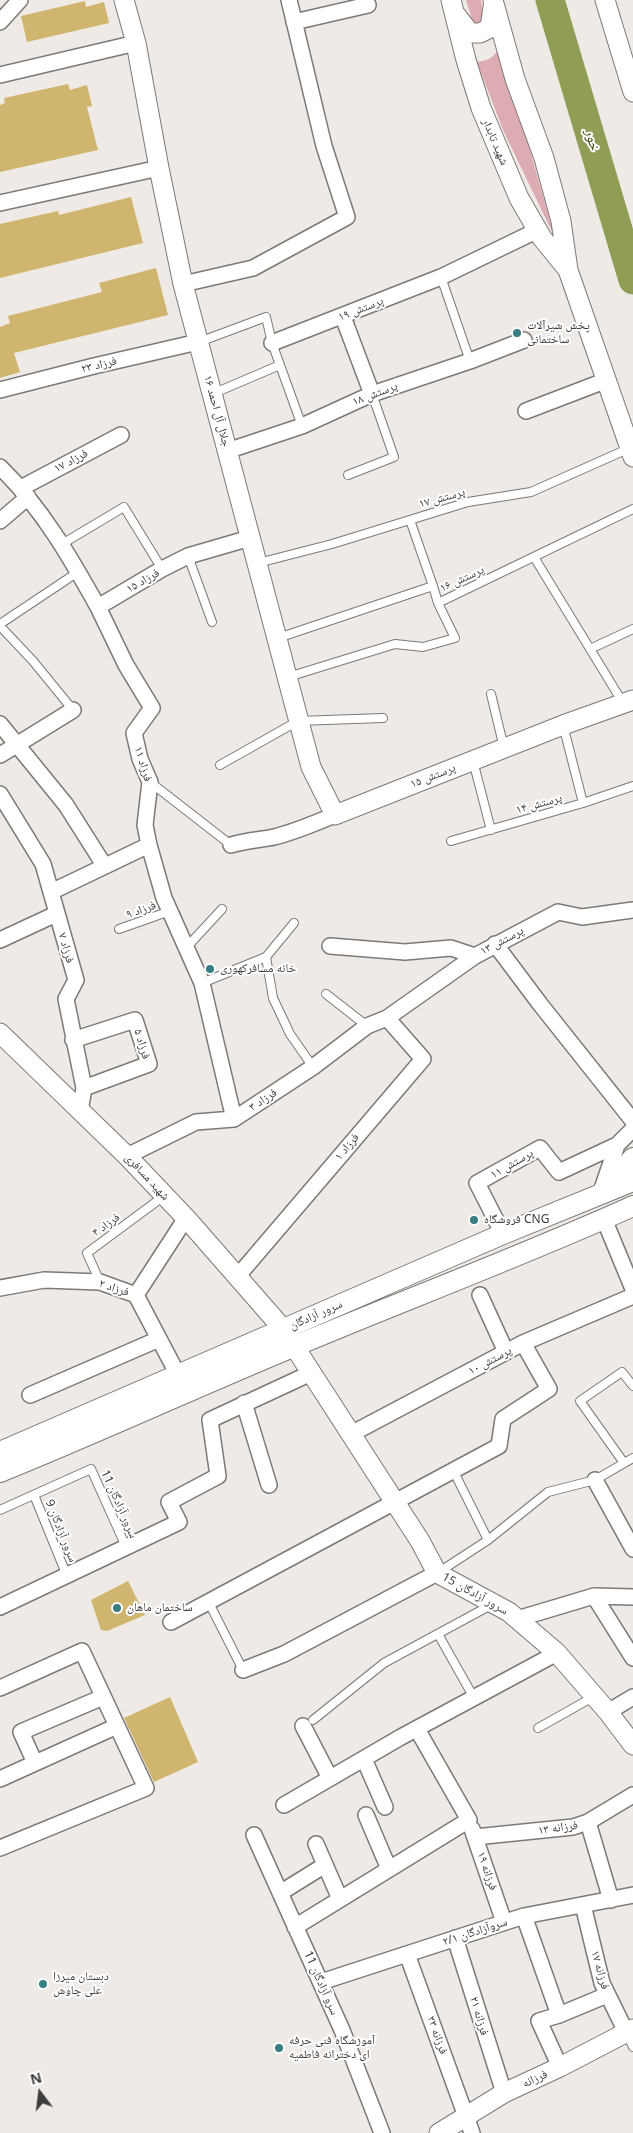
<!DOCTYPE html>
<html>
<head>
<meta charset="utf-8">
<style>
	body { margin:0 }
	#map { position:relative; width:633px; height:2133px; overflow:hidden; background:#efeae6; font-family:"Noto Sans",sans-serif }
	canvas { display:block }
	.north { position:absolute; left:15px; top:2068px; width:50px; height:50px; -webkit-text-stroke:4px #fff; paint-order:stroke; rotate:345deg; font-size:14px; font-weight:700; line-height:20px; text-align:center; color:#3d3c3a }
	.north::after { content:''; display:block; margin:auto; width:18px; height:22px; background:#3d3c3a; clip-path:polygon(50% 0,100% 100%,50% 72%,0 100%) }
</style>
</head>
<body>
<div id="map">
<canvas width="633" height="2133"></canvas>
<div class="north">N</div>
</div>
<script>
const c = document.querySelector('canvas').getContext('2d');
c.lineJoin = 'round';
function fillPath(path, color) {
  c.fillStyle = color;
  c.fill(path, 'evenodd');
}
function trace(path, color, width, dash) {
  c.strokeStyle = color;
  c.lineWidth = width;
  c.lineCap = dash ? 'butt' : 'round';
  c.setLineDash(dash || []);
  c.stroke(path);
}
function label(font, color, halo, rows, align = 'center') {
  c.font = font + ' "Noto Sans","Noto Naskh Arabic",sans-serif';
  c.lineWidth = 4;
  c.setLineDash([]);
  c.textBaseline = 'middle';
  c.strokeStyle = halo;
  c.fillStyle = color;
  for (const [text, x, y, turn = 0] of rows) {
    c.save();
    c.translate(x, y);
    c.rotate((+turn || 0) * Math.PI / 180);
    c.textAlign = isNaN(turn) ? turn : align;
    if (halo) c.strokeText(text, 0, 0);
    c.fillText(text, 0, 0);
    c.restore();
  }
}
fillPath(new Path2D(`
	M466 0H481L484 18 480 26 473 23Z
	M500 45 555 238 503 130 477 62C490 60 495 57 500 45Z`), '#ddacb3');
trace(new Path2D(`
	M550 0 633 280`), '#909d55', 29);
fillPath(new Path2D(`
	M85 1 86 7 104 2 109 23 27 42 21 16Z
	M68 84 70 90 87 85 92 106 87 107 98 150 0 172V105L5 103 4 98Z
	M131 197 143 243 0 278V224L58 211 59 215Z
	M156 268 168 315 14 353 20 372 0 378V327L10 323 8 316 102 292 99 283Z
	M128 1581 145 1615 107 1631 101 1630 91 1600Z
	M170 1697 198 1762 154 1782 124 1718Z`), '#cfb56d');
const service = new Path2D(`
	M441 277 470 361
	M199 342 266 317 272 343 302 426
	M212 394 280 365
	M348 475 394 457 372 394
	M410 520 433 586
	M62 544 124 507 162 569
	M188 556 212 622
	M534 557 623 703
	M258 563 332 544 468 502 531 492 630 448
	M0 624 78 572
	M0 626 33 661 73 710
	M278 638 433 586 438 603 633 509
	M590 649 633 629
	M288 677 395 644 423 647 455 638 438 603
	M491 694 504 748
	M563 725 583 803
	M473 761 491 830
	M220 765 298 721 383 718
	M150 782 231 845
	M451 841 583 803 633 786
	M119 929 170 911
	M186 948 222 909
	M266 957 273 998 290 1034 313 1067
	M202 983 266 957 294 923
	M326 994 367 1026
	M100 1282 87 1253 164 1196
	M624 1463 580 1401 622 1372 633 1386
	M453 1470 488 1540
	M34 1495 67 1576
	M0 1510 91 1469 127 1549
	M439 1572 488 1540 548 1492 595 1480 633 1458
	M208 1601 243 1670
	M438 1634 474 1698
	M313 1720 384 1663 491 1605
	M538 1728 595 1696
	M627 2033 633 2047`);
const minor = new Path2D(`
	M0 22 20 0
	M294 22 368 5
	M0 75 136 43
	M0 203 159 168
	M183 284 253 268 347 217 324 146 289 0
	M343 317 372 394
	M272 343 441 277 538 230
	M0 390 94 366 198 342
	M526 411 607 380
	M227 451 302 426 372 394 470 361 524 340
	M0 467C42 508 70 557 98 607
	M21 488 121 435
	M0 521 28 497
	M0 724 66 805 104 865
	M0 755 73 710
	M0 794 43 864 76 980 66 999 84 1088 80 1111
	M231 845C246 840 260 840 274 837 295 832 315 823 335 815
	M51 892 149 845
	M0 940 56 914
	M495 944 540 1004 633 1121
	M330 946 405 952 451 948 475 956
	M73 1040 135 1020 149 1064 84 1088
	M234 1119 202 983 164 898 149 845 145 825 150 782 140 759 134 733 152 708 126 665 98 607 162 569 188 556 250 538
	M127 1156 196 1122 234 1119 313 1067 367 1026 387 1018 475 956 558 912 582 917 633 910
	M603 1186 617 1145 633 1129
	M604 1219 633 1289
	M503 1234 477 1183 540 1148 559 1172 617 1145
	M237 1277 423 1059 387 1018
	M0 1288 44 1280 100 1282 136 1295 186 1218
	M136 1295 178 1375
	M480 1295 506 1352
	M30 1395 159 1339
	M244 1403 269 1485
	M351 1434 523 1343 633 1296
	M595 1480 633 1549
	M594 1596 633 1658
	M0 1607 179 1522 169 1502 218 1476 210 1420 311 1373
	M517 1619 594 1596 633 1597
	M171 1622 499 1446 503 1419 549 1389 523 1343
	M243 1670 284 1654 437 1573
	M0 1688 82 1651 146 1788 0 1848
	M608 1712 633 1697
	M303 1726 330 1778
	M364 1759 385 1807
	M35 1763 21 1732 103 1697
	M0 1779 117 1726
	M284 1805 401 1737 557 1653
	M366 1815 389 1869
	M588 1822 611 1900
	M472 1829 504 1922
	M254 1835 342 2030 382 2133
	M475 1837 573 1827 588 1822 633 1795
	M316 1844 340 1899
	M280 1893 325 1865
	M583 1905 602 1983 626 2032
	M524 1916 559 2015
	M295 1927 469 1820 417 1729
	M455 1938 504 2093
	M407 1954 472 2133
	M321 1982 524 1916 633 1895
	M560 2067 539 2021 559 2015 607 1995`);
const tertiary = new Path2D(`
	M124 0 136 43 159 168 183 284 311 767 335 815 563 725 633 700
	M451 0 466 60 481 108 519 198 542 238 568 270 561 221 544 158 515 79 493 0
	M605 0 633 92
	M456 15 470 33H480L490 28 493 7
	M568 270 633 457
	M0 1033 127 1156 186 1218 284 1330
	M294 1346 420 1541 437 1573 509 1612 557 1653 608 1712 633 1745
	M439 2133 504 2093 560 2067 633 2029`);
const secondary = new Path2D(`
	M603 1191 633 1158
	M0 1452 503 1234 633 1181
	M0 1472C99 1432 196 1387 295 1346 407 1299 522 1256 633 1206`);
trace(service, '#7d7975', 10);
trace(minor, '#7d7975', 18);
trace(tertiary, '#7d7975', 21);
trace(secondary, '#7d7975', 22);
trace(service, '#fff', 8);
trace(minor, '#fff', 15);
trace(tertiary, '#fff', 19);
trace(secondary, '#fff', 20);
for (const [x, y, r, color] of [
	[517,333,5,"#367e82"],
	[210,969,5,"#367e82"],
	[474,1220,5,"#367e82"],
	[117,1608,5,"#367e82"],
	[43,1984,5,"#367e82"],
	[279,2048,5,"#367e82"]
]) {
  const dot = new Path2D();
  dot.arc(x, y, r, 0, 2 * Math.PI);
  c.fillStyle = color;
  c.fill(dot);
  trace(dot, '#fff', 2);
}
label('12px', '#3d3c3a', '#fff', [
	["شهید تابدار",495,142,67],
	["پرستش ۱۹",361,309,-22],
	["فرزاد ۲۳",99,365,-14],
	["پرستش ۱۸",375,394,-21],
	["جلال آل احمد ۱۶",217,411,75],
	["فرزاد ۱۷",71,461,-28],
	["پرستش ۱۷",442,498,-16],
	["پرستش ۱۶",462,579,-25],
	["فرزاد ۱۵",143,581,-30],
	["فرزاد ۱۱",143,764,73],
	["پرستش ۱۵",433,776,-22],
	["پرستش ۱۴",539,804,-16],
	["فرزاد ۹",141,910,-20],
	["پرستش ۱۳",502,941,-28],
	["فرزاد ۷",66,948,74],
	["فرزاد ۵",142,1044,73],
	["فرزاد ۳",263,1100,-33],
	["فرزاد ۱",347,1147,-50],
	["پرستش ۱۱",512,1164,-30],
	["شهید مسافری",147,1177,47],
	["فرزاد ۴",106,1225,-36],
	["فرزاد ۲",114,1288,18],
	["سرور آزادگان",316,1315,-24],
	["پرستش ۱۰",490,1361,-28],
	["سرور آزادگان 11",119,1504,66],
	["سرور آزادگان 9",61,1531,68],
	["سرور آزادگان 15",475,1594,29],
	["فرزانه ۱۳",558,1828,-8],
	["فرزانه ۱۹",487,1871,71],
	["۲/۱ سروآزادگان",475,1932,-18],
	["فرزانه ۱۷",600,1970,74],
	["سرو آزادگان 11",321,1983,66],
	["فرزانه ۲۱",479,2016,73],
	["فرزانه ۲۳",437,2035,70],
	["فرزانه",535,2079,-24]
]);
label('12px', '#3d3c3a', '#fff', [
	["پخش شیرآلات",527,326],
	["ساختمانی",527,340],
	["خانه مسافرکهوری",220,969],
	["فروشگاه CNG",484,1220],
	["ساختمان ماهان",127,1608],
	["دبستان میرزا",53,1977],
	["علی چاوش",53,1991],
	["آموزشگاه فنی حرفه",289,2041],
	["ای دخترانه فاطمیه",289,2055]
], 'left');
label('italic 14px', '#3b430c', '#fff', [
	["خور",592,140,74]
]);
</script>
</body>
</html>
